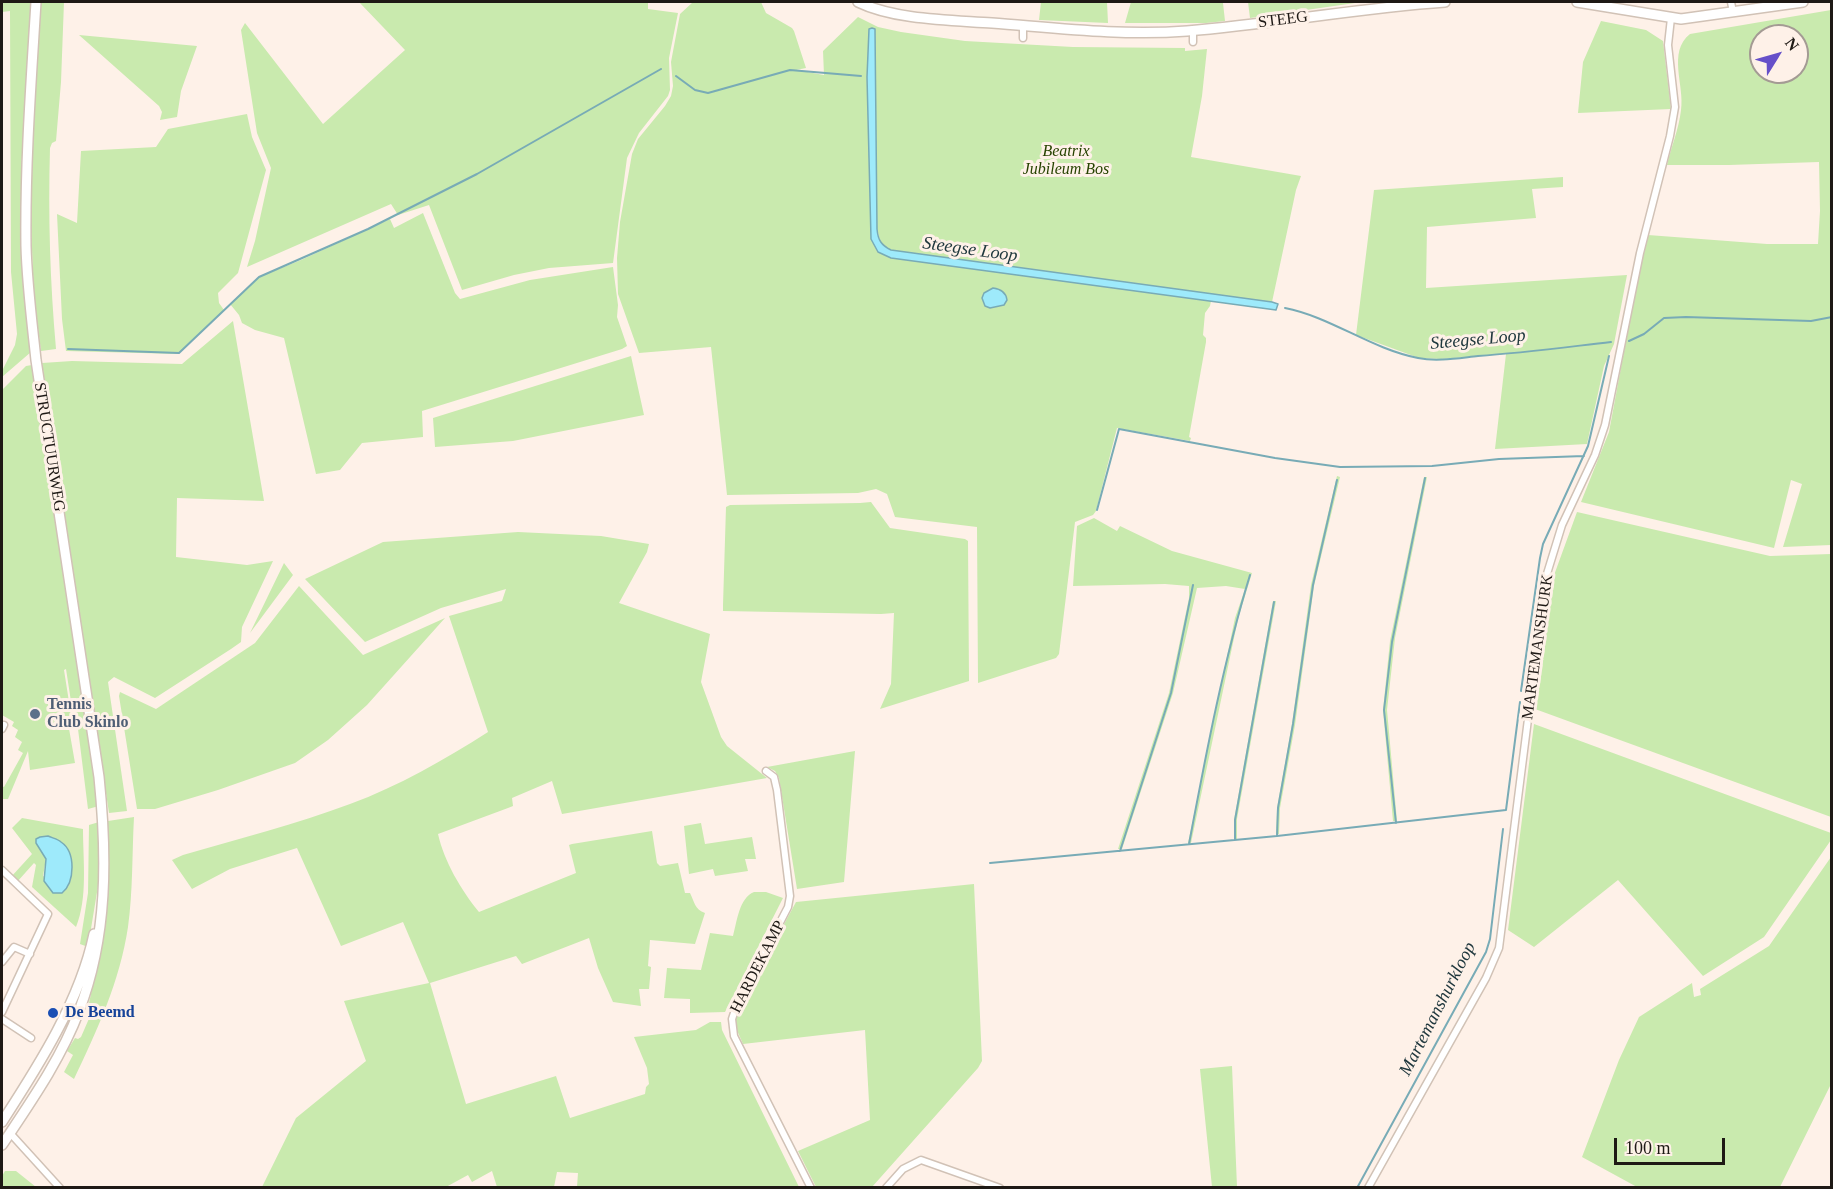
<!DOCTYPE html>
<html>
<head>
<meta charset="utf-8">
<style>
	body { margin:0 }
	#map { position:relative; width:1833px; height:1189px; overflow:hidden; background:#fef1e8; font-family:Georgia,serif }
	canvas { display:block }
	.frame { position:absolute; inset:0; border:3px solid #1e1915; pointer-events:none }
	.north { position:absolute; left:1749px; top:24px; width:60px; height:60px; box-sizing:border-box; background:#fef1e8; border:2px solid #a49b94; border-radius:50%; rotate:53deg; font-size:16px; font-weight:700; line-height:24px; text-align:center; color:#1e1915 }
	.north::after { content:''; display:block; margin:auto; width:21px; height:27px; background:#6650c9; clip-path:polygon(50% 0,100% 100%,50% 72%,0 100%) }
	.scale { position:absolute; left:1614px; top:1138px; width:111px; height:27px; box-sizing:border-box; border:3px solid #1e1915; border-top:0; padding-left:8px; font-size:18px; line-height:21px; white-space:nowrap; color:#1e1915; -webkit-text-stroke:4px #fef1e8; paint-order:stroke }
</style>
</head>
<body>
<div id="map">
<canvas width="1833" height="1189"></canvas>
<div class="frame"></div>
<div class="north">N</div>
<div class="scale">100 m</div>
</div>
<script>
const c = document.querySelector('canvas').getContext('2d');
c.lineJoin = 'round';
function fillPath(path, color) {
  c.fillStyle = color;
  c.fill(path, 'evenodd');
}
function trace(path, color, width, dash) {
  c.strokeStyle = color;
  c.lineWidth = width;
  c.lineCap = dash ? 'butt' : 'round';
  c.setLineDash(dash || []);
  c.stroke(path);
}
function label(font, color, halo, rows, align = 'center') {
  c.font = font + ' Georgia,serif';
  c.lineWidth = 6;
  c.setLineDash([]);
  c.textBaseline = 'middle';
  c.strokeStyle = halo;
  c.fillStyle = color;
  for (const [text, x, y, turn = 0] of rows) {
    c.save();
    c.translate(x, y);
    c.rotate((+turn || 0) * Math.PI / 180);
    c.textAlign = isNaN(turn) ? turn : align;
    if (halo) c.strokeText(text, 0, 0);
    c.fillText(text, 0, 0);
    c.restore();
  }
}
fillPath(new Path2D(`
	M2 2H31L21 172V234L31 352 2 377V371L15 345 17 334 11 272 10 11 2 12Z
	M41 2H64L61 82 56 141 52 143 50 148C48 216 50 282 56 349L41 351 34 298 29 176Z
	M359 2H648V9L678 13 669 58 670 90 668 96 639 133 627 158 613 263 549 268 514 275 462 290 429 205 398 215 391 204 247 267 255 241 271 168 257 133 241 30 245 23C271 57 297 90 323 124L405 50Z
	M693 2H761L766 13 792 28 794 31 806 68 796 70 824 75 823 51 858 17 878 27 901 32 965 41 1073 47 1185 48V51L1207 49 1202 96 1191 157 1301 176 1296 190 1272 302 891 250 881 244 877 229 875 29H869L867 76 871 239 891 258 1211 301 1210 306 1205 313 1203 335 1206 338V342L1189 437 1191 438 1190 441 1117 428 1096 511 1093 515 1075 522 1059 654 1056 658 978 683 977 527 895 517 887 494 876 489 858 493 727 495 711 347 639 353 618 294 617 258 620 222 632 154 638 139 665 106 671 96 673 86 671 62 680 14Z
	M1041 2H1107L1108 23 1039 20Z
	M1131 2 1223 3 1225 21 1206 23H1125Z
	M1248 2H1362L1250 18Z
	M1831 10V545L1783 547 1802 484 1791 480 1774 548 1581 502 1609 432 1638 276 1648 235 1767 244H1818L1820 211 1819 162 1729 165H1667C1671 147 1679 129 1681 110 1685 86 1667 52 1690 34ZM1761 36H1797V72H1761Z
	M1601 21 1646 30 1663 41 1671 109 1578 113 1583 62Z
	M79 35 197 46 181 91 177 117 160 120 162 112 159 106Z
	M247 114 252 137 266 170 238 273 218 293 219 303 224 310 178 354 66 351 62 319 57 214 77 223 81 151 156 147 168 129Z
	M1563 177V187L1532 189 1536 218 1427 227 1426 288 1627 275 1614 344 1604 366 1587 444 1495 449 1506 354 1441 359 1419 358 1356 335 1374 190Z
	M423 213 455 293 460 299 530 280 613 267 618 305 617 317 627 346 622 349 422 411 423 437 362 443 340 470 316 474 284 338 255 330 242 323 239 315 230 304 259 277 301 260 390 219 394 228Z
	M233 321 264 501 177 498 176 557 247 565 273 561 242 627 241 642 231 649 155 698 114 677 108 682 127 811 109 813 42 363 72 361 182 364Z
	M631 356 644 415 513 441 435 447 433 418Z
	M32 365 99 806 88 809 77 721H74L66 669 64 670 72 721 68 723 75 763 30 770 28 751 8 799H2V786L4 787 23 753 18 750 22 742 15 737 18 730 12 726 14 722 2 715V390L26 366Z
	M1337 476 1340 477 1314 586 1295 725 1280 808 1279 834H1276L1277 808 1292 724 1311 585Z
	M1424 477H1427L1395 638 1387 710 1397 821H1393L1383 710 1390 641Z
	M871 502 890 528 965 539 968 541 969 681 880 709 891 684 894 613 881 614 723 611V605L726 507 730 505 860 503Z
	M1577 512 1770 556 1831 554V817L1535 709 1553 578Z
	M1094 518 1117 531 1120 526 1172 551 1252 573 1238 619 1191 843H1188L1235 618 1245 589 1226 586 1197 588 1173 693 1122 849H1118L1169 693 1189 598V586L1165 584 1073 586 1077 526Z
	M518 532 601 536 649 544 647 552 619 603 710 634 701 682 721 737 727 746 767 778 562 814 552 781 512 798 513 806 508 808 438 834C444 861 461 890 479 912L576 873 569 845 572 844 652 831 657 863 660 866 678 863 685 893H690C694 901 695 910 705 913L695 944 650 940 648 966 651 967 649 989H639L641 1006 613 1002 598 968 589 938 522 964 516 956 430 983 466 1104 556 1076 570 1118 645 1094 646 1087 649 1084 647 1068 634 1037 696 1030 710 1022H721L722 1030 799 1187H577L578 1173 557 1172 554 1187H497L492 1171 472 1182 468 1175 446 1187H262L296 1118 366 1061 344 1001 429 983 403 922 341 946 297 848 230 869 192 889 172 860 183 855C239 839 296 824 350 804 399 786 444 760 488 732L449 616 502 601 506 589 441 608 365 642 305 579 383 542Z
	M284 563 293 575 250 633Z
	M299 586 363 655 445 618 367 705 328 740 295 763 218 790 155 809H137L119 696 120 692 156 709 255 643Z
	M1273 601H1276L1237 819V839H1234V820Z
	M1534 724 1831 833V840L1764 937 1703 976 1618 880 1534 947 1508 930Z
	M855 751 844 882 797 889 779 778 775 771 767 767Z
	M134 817C132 854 133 891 128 927 120 981 97 1031 74 1079L64 1072 73 1055 67 1051 75 1038 78 1039 81 1037 91 1014 87 1012C102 949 110 885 108 821Z
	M22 818 83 829C83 860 88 898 76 927L32 887 36 865 34 863 17 882 11 877 32 854 12 828ZM43 853 71 857 72 867 68 887 43 876 46 859Z
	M99 822 98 886 88 947 80 944 88 893 89 825Z
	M701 823 705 844 752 837 756 859H745L748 871 715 876 713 869 689 874 684 826Z
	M1831 857V1084L1780 1187H1637L1582 1157 1619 1060 1639 1017 1692 983 1694 997 1701 995 1700 989 1769 946Z
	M974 884 982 1061 978 1068 872 1187H816L798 1151 870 1120 865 1030 743 1044 733 1021 734 1017 796 902Z
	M754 892H766L783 898 725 1012 690 1013V999L664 998 667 968 701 970 710 933 733 936C737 922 739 898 754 892Z
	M1232 1066 1237 1187H1212L1200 1069Z
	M5 1171H16L36 1187H2V1176Z`), '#c9eaae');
const water = new Path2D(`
	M872 28 875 29 877 229C878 240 881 245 891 250L1272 302 1278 304 1276 310 891 258 878 252 871 239 867 77 869 29Z
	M993 288C1001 289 1006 292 1007 300L1004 305 990 308 985 306 982 298 984 293Z
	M48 836C52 838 58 839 61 842 76 852 75 882 62 893H53L44 881 46 859 36 843V839L40 837Z`);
fillPath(water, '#9eeafb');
trace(water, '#78abb6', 1.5);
trace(new Path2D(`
	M676 76 695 90 708 93 790 70 861 76
	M1285 308C1331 317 1371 349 1418 358 1437 362 1459 358 1478 356 1522 353 1567 347 1611 342
	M1629 341 1644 334 1664 318 1686 317 1811 321 1832 317
	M68 349 179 353 259 277 368 229 477 174 661 69
	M1097 510 1119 429 1275 458 1340 467 1432 466 1499 459 1584 456
	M1521 691 1540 558 1543 544 1588 446 1609 356
	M1396 823 1384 710 1392 642 1425 478
	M1277 836 1278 808 1293 724 1313 585 1337 480
	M1235 840V820L1274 602
	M1189 844C1206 754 1223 663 1250 575
	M1120 851 1171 693 1193 585
	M990 863 1277 836 1506 810 1520 702
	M1357 1188 1486 952 1490 939 1503 829`), '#78abb6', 2);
const street = new Path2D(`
	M1731 2 1733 12
	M1023 25V38
	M1193 30V42
	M2 729 4 725
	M766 771 774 777 777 790 790 896 788 907 736 1007 732 1019 734 1036 811 1188
	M2 870 48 914 2 1012
	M2 962 14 947 30 954
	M2 1019 31 1038
	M10 1133 60 1188
	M886 1188 903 1169 921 1160 1000 1188
	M1368 1188 1486 978 1499 948 1546 577 1562 525 1595 455 1605 425 1640 253 1670 136 1675 107 1668 45 1671 18`);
const secondary = new Path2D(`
	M858 2C895 20 950 20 992 23 1057 28 1122 36 1187 31 1273 24 1359 8 1445 2
	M1577 2 1681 19 1803 2
	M2 1122C39 1065 80 1001 94 934
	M2 1145C30 1103 61 1059 79 1011 108 936 107 856 99 777L36 360C32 322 27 284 26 246 25 164 31 83 36 2`);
trace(street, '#d1c2b6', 9);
trace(secondary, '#d1c2b6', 12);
trace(street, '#fff', 6);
trace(secondary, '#fff', 9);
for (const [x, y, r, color] of [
	[35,714,6,"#5c6f8a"],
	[53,1013,6,"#1a4fb4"]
]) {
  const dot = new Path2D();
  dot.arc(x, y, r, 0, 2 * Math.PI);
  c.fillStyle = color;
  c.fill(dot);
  trace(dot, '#fef1e8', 2);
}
label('16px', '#1e1915', '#fef1e8', [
	["STEEG",1283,20,-7],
	["STRUCTUURWEG",49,447,81],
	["MARTEMANSHURK",1538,647,-82],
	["HARDEKAMP",758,967,-63]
]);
label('italic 16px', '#274300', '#fef1e8', [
	["Beatrix",1066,152],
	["Jubileum Bos",1066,170]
]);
label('bold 16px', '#4e5e75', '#fef1e8', [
	["Tennis",47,705],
	["Club Skinlo",47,723]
], 'left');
label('bold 16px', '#164399', '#fef1e8', [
	["De Beemd",65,1013]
], 'left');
label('italic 18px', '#20383e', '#fef1e8', [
	["Steegse Loop",970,250,8],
	["Steegse Loop",1478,340,-5],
	["Martemanshurkloop",1438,1009,-63]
]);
</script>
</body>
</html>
